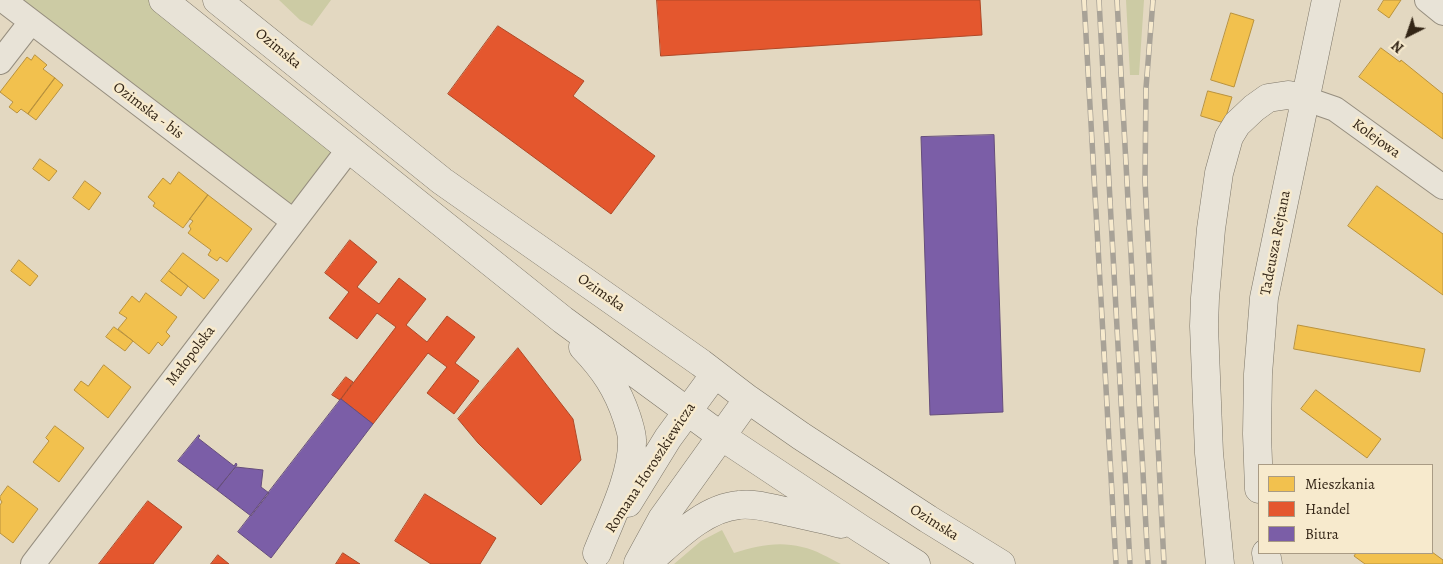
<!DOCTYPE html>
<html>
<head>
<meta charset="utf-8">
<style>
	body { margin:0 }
	#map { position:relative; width:1443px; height:564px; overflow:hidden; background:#e3d8c1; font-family:Alegreya,serif }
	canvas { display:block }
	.legend { position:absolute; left:1258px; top:464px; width:175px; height:90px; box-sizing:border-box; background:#f7eacd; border:1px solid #a99b84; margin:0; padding:6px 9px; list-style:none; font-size:15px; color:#332516 }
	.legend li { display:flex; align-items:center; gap:10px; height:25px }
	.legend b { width:25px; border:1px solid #a99b84 }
	.north { position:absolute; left:1383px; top:10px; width:50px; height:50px; -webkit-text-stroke:4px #f7eacd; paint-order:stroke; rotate:221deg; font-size:14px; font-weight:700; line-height:20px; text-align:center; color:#332516 }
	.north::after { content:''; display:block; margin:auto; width:18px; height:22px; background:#332516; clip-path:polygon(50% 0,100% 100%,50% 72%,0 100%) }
</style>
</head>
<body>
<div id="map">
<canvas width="1443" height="564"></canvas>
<ul class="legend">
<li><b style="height:14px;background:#f2c14e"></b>Mieszkania</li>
<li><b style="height:14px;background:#e4572e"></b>Handel</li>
<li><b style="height:14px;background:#7b5ea7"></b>Biura</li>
</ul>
<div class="north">N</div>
</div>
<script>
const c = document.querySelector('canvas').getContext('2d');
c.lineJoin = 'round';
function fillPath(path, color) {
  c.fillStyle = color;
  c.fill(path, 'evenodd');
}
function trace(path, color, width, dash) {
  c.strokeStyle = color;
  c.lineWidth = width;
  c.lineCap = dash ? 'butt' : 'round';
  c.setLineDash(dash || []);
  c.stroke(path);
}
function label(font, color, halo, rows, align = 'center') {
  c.font = font + ' Alegreya,serif';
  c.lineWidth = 5;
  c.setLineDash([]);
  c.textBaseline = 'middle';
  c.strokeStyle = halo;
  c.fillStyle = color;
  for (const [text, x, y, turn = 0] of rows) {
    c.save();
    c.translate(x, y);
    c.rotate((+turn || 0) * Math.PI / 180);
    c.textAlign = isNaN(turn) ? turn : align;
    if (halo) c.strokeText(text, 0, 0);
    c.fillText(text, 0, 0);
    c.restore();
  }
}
fillPath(new Path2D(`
	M3 0H163L349 149 293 221Z
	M279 0H331L312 26 300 20Z
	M1126 0H1144L1139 75H1130Z
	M722 530 734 553C757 546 778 541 802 547 816 550 829 558 841 564H674L701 541Z`), '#cccba4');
const homes = new Path2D(`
	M1384 0H1401L1389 18 1378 10Z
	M1231 13 1254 20 1234 87 1211 80Z
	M1381 48 1400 62 1401 60 1443 94V139L1359 77Z
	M35 55 47 65 43 69 55 78 28 114 21 109 17 113 9 107 13 102 0 92 27 57 31 60Z
	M55 78 63 85 36 120 28 114Z
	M1208 91 1232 97 1224 123 1201 116Z
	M40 159 57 171 49 181 33 169Z
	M179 172 208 195 183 228 153 206 155 203 148 197 163 178 170 184Z
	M85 181 101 193 89 210 73 198Z
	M1377 186 1443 234V295L1348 226Z
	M208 195 252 229 227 262 220 257 217 261 208 255 211 250 188 233 191 229 189 226 193 221 190 219Z
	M183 253 219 280 204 299 169 271Z
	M19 260 38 276 30 286 11 271Z
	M169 271 188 286 181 296 161 281Z
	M146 293 177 317 166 332 170 336 162 346 158 342 149 354 118 329 127 318 119 313 132 296 139 302Z
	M1298 325 1425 349 1420 372 1294 349Z
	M114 327 133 341 125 351 106 337Z
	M104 365 131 387 108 418 74 390 81 381 88 386Z
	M1316 390 1381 439 1367 458 1301 409Z
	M55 426 84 448 59 482 33 462 49 441 46 438Z
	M8 486 38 509 13 543 0 533V505L2 502 0 499V497Z
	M1432 552 1443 560V564H1365L1354 556 1356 553Z`);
fillPath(homes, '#f2c14e');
trace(homes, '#b9923d', 1);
const shops = new Path2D(`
	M657 0H980L982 35 661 56Z
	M498 26 584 81 573 96 655 156 611 214 448 94Z
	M350 240 377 262 357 287 379 304 399 278 426 299 406 325 427 342 447 316 475 337 455 363 479 381 454 414 427 393 447 367 428 353 373 424 341 399 396 327 377 313 357 339 329 318 349 292 325 273Z
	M518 348 573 419 581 460 541 505 478 443 458 419Z
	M346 377 353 382 340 400 332 395Z
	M425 494 496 538 480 564H431L395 541Z
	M148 501 182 527 153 564H99Z
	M343 553 360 564H336Z
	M218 555 229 564H211Z`);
fillPath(shops, '#e4572e');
trace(shops, '#af4827', 1);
const offices = new Path2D(`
	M994 135 1003 412 930 415 921 137Z
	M341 399 373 424 271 558 238 532Z
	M199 435 200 436 198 438 234 466 236 463 237 465 217 490 178 461Z
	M236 467 263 470 261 487 269 493 251 516 217 490Z`);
fillPath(offices, '#7b5ea7');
trace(offices, '#654d7c', 1);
const street = new Path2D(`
	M3 0 293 221
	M1427 0 1443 13
	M0 62 31 22
	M1306 99 1335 109 1443 187
	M33 564 349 149`);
const secondary = new Path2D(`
	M163 0 563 320 721 436 861 529 916 564
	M217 0 442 181 701 363 748 399 801 436 928 519 1001 564
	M583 347C604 369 617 388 627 418 629 425 632 433 632 440 633 475 610 520 597 553
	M1259 489 1257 434 1258 374 1264 298 1326 0
	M628 503 668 438 715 374
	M1266 553 1268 564
	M638 563 662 519 748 399
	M646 564C672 542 703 508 739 505 754 503 770 508 785 511 803 515 822 519 841 524
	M1220 564 1209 453 1204 326 1205 298 1211 229 1219 173 1229 137 1237 124 1254 108 1268 98 1288 95 1306 99`);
trace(street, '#968e7f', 26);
trace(secondary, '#7d7668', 29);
trace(street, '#e8e3d7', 24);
trace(secondary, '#e8e3d7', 28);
const rail = new Path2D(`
	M1084 0 1116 564
	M1099 0 1130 564
	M1117 0 1148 564
	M1153 0 1146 88 1145 181 1164 564`);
trace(rail, '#a8a297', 5.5);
trace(rail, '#f7eacd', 4, [11]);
label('15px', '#332516', '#f7eacd', [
	["Ozimska",278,49,39],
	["Ozimska - bis",148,111,37],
	["Kolejowa",1376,139,36],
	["Tadeusza Rejtana",1276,243,-79],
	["Ozimska",601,293,35],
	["Małopolska",191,356,-53],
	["Romana Horoszkiewicza",651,468,-57],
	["Ozimska",934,523,32]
]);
</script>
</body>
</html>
